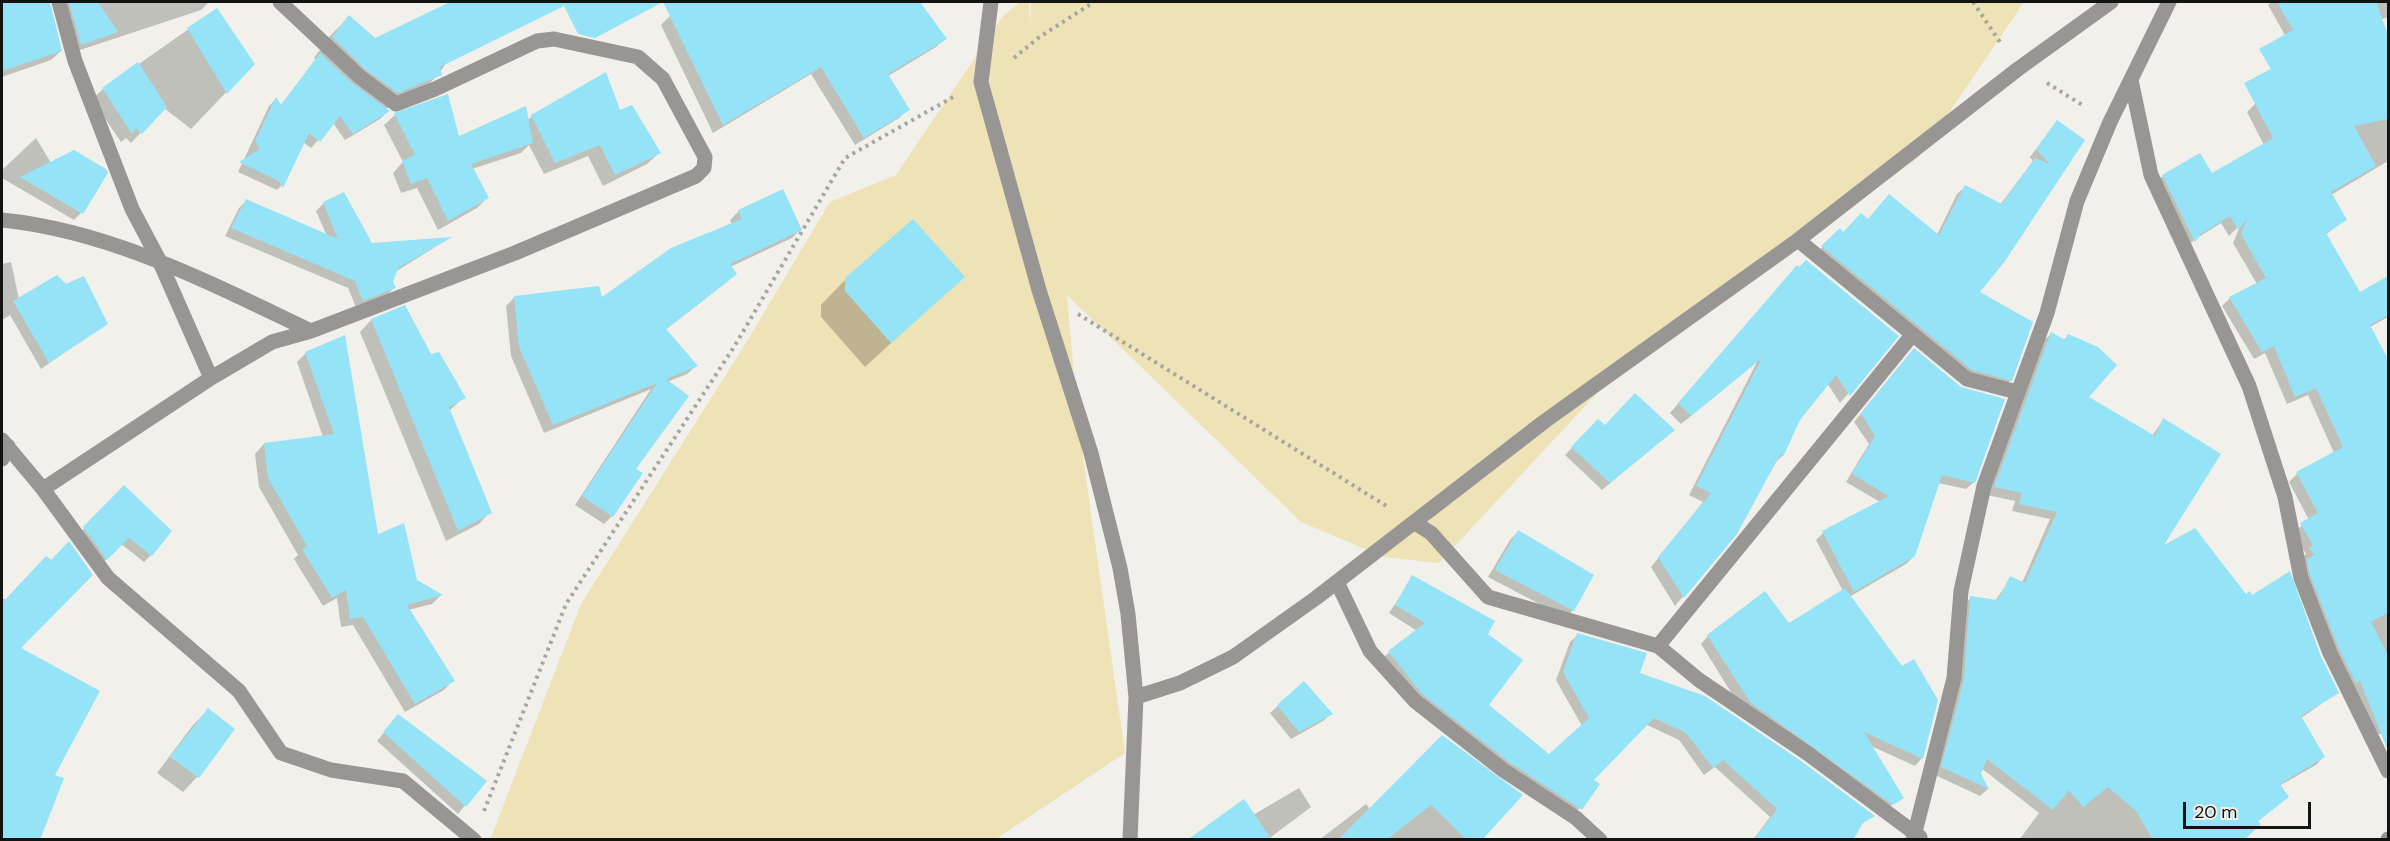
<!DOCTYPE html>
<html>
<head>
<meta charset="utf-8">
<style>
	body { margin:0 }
	#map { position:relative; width:2390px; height:841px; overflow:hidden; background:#f1f0ea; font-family:"DM Sans",sans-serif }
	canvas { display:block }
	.frame { position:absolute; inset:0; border:3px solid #131311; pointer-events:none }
	.scale { position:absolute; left:2183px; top:802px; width:128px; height:27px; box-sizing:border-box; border:3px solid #131311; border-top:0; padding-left:8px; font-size:18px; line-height:21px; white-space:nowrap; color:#131311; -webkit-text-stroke:4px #f1f0ea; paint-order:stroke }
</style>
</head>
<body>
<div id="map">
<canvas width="2390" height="841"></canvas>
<div class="frame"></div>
<div class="scale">20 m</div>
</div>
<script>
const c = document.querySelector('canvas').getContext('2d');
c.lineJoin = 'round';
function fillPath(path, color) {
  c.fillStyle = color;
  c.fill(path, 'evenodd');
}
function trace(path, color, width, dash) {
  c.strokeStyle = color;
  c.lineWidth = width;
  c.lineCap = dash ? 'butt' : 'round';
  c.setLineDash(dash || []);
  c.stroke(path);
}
fillPath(new Path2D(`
	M1020 2H1029L1030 25 1031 2H2024L1919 157 1601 389 1439 563 1384 557 1301 522 1067 295 1078 422 1125 753 996 839 490 840 581 604 744 346 830 202 896 175 1003 16Z`), '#eee2b7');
fillPath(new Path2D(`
	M2 2H209L201 10 71 53 52 2H48L61 51 51 60 2 77Z
	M453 2H490L437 76 416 96 384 109 387 112 380 119 345 140 333 123 311 148 303 142 284 183 277 190 238 172 269 106 276 99 280 106 316 60 314 58 330 36 349 17 374 39Z
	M699 2H918L945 38 936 47 888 76 908 109 899 118 855 145 811 74 713 133 661 25 670 16Z
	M2272 2H2388V17L2295 53 2268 5Z
	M216 10 253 64 191 129 164 108 131 143 126 138 121 142 92 99 103 89Z
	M2388 72V161L2331 195 2345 220 2325 235 2359 294 2388 278V317L2370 327 2388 362V733L2371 735 2331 658 2302 557 2306 554 2293 533 2309 520 2289 482 2297 474 2334 453 2308 395 2287 404 2265 353 2254 359 2222 306 2230 298 2257 284 2233 243 2241 224 2229 236 2221 223 2194 240 2186 248 2154 184 2163 176 2212 175 2264 145 2247 112 2255 104Z
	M445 96 458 138 527 121 532 116 619 112 659 153 647 164 603 186 588 156 544 174 529 145 521 153 472 169 487 198 477 208 438 230 417 188 401 193 393 173 403 162 384 125 395 115Z
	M2057 122 2083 140 1978 293 2011 380 2003 387 1964 377 1815 254 1840 231 1843 234 1867 221 1937 235 1957 194 1965 187 2000 205 2033 161 2030 157Z
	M36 138 81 213 74 220 2 178V170Z
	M246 201 327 236 316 211 324 203 371 245 448 239 395 272 391 282 394 288 387 295 356 307 348 288 225 236 239 208Z
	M739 211 800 230 792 238 730 267 735 274 727 282 665 330 696 366 687 374 667 382 634 470 612 516 604 524 575 505 651 389 544 433 511 356 506 306 515 297 601 299 732 225 730 220Z
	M11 262 19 299 106 323 41 369 10 315 2 320V264Z
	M1789 276 1897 336 1840 403 1827 383 1799 419 1782 456 1774 464 1736 533 1675 606 1651 567 1703 502 1689 495 1757 362 1681 424 1670 413Z
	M963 277 865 367 821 317V305L846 279Z
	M371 320 431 356 464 397 449 411 490 512 479 524 446 541 360 332Z
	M2051 334 2063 341 2068 335 2087 397 2152 436 2163 420 2160 549 2246 596 2320 657 2337 693 2301 718 2323 757 2316 765 2279 786 2288 797 2233 840H2019L2039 813 1981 768 1979 774 1988 789 1980 796 1935 775 1963 605 1971 598 1995 601 2011 578 2022 583 2050 519 2012 511 2015 501 1987 495 2043 341Z
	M306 353 377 536 416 581 441 595 432 604 408 610 453 680 444 690 405 712 353 625 341 627 337 598 323 606 294 559 298 555 259 487 255 454 264 444 323 437 297 362Z
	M1907 357 1974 482 1966 489 1938 483 1914 556 1906 564 1849 597 1922 758 1915 766 1871 746 1902 797 1884 811 1742 710 1701 644 1708 636 1789 625 1843 591 1816 540 1823 533 1880 502 1846 482 1869 444 1854 422Z
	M1598 421 1605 427 1665 437 1602 490 1565 455Z
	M124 487 151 555 144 562 121 544 99 567 77 536Z
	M1518 532 1573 610 1566 618 1488 577 1510 540Z
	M1413 577 1486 634 1487 705 1549 756 1582 726 1556 680 1570 642 1578 635 1873 816 1839 840H1753L1770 817 1715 767 1704 775 1679 740 1645 724 1592 780 1598 785 1573 816 1414 701 1381 659 1417 631 1389 613Z
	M2 598 6 600 52 776 38 840H2Z
	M1278 706 1331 714 1323 721 1291 739 1270 713Z
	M208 710 233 729 197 777 183 792 157 773 193 725Z
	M391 724 484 781 458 814 377 741Z
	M1299 788 1311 807 1267 840 1253 815Z
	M1521 795 1480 840H1319L1366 804 1370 809Z`), '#0003');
fillPath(new Path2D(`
	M2 2H50L62 51 2 71Z
	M69 2H98L118 32 81 45Z
	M450 2H920L947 39 888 74 910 110 864 138 821 67 723 125 663 2 595 38 578 34 564 6 440 67 442 75 398 93 366 70 332 37 349 15 375 38Z
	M2277 2H2376L2388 35V119L2354 126 2376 166 2331 192 2347 220 2326 233 2360 292 2388 276V315L2370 325 2388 359V613L2371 622 2388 655 2387 748 2360 681 2356 683 2339 649 2310 575 2307 559 2314 555 2309 548 2313 545 2300 523 2318 513 2296 472 2343 447 2316 388 2295 397 2274 346 2262 352 2229 297 2266 278 2241 234 2247 219 2238 230 2230 216 2201 234 2195 242 2162 175 2200 153 2212 173 2273 138 2244 83 2271 69 2259 49 2293 30Z
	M217 8 255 64 227 94 187 28Z
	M320 53 353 84 390 111 353 134 340 116 320 142 309 133 283 188 279 181 239 162 260 149 255 141 276 97 281 105Z
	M138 62 167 107 142 134 136 128 132 134 102 88Z
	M606 72 620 110 632 105 661 153 615 175 600 145 555 163 531 115Z
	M448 94 459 136 526 106 533 143 471 164 489 198 448 221 427 178 411 184 402 161 415 155 394 113Z
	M2057 120 2085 140 2005 261 1980 292 2033 322 2012 381 1972 370 1821 246 1840 228 1843 232 1861 213 1868 219 1889 194 1939 235 1965 185 2002 204 2035 158 2050 164 2036 149Z
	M74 150 106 169 108 173 83 214 20 177Z
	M783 189 802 230 730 264 737 274 666 329 698 366 666 379 689 396 636 469 643 473 613 517 582 496 657 383 553 425 519 347 514 296 599 286 602 297 671 248 742 219 738 210Z
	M344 192 372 243 452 237 398 268 393 282 396 288 363 301 355 281 231 228 246 199 338 239 323 202Z
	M913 219 965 277 891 343 845 291V278Z
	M1806 260 1899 336 1850 396 1836 375 1800 420 1783 457 1781 453 1737 534 1684 598 1658 557 1711 493 1696 486 1762 358 1691 416 1678 403 1797 265 1799 267Z
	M57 275 66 284 84 276 108 324 49 363 13 301Z
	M405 305 431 354 439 352 466 398 449 407 492 513 458 531 371 319Z
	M2051 332 2065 340 2068 334 2098 347 2117 365 2089 397 2155 436 2163 418 2221 454 2164 545 2195 528 2246 594 2250 591 2252 595 2290 571 2321 657 2339 693 2301 716 2325 757 2280 784 2289 797 2258 821 2261 824 2244 840H2153L2136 811 2108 787 2083 807 2069 790 2053 810 1987 759 1981 774 1989 789 1941 767 1964 679 1970 596 1998 600 2010 576 2025 583 2057 512 2019 504 2022 493 1994 487Z
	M345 335 378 534 404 523 417 580 443 595 407 605 455 681 415 704 363 617 350 619 346 590 332 598 302 549 307 546 268 478 264 443 334 434 305 352Z
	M1914 348 1961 387 2005 399 1975 483 1942 475 1915 556 1854 592 1822 531 1889 496 1852 474 1875 436 1861 413Z
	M1635 393 1675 430 1610 483 1571 447 1598 419 1605 425Z
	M124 485 172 531 152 556 129 538 107 560 83 527Z
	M1518 530 1594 575 1574 611 1495 570Z
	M69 541 93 575 21 648 100 691 55 775 64 778 40 840H2V603L46 556 51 560Z
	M1412 575 1495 621 1488 634 1523 660 1489 705 1549 754 1589 718 1563 672 1577 633 1647 653 1640 673 1705 696 1801 761 1875 816 1863 823 1853 840H1754L1777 809 1723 760 1713 768 1686 733 1654 718 1594 780 1600 784 1582 810 1509 762 1422 694 1388 651 1425 623 1395 605Z
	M1845 588 1902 666 1914 659 1938 700 1923 759 1864 732 1904 798 1893 805 1750 702 1707 635 1765 591 1789 623Z
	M1304 681 1333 714 1299 732 1277 705Z
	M208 708 235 729 199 778 170 757Z
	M398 714 487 781 466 807 383 732Z
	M1442 735 1523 795 1482 840H1467L1431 805 1386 840H1338Z
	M1244 799 1272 840H1187Z`), '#94e3f6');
trace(new Path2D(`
	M1973 2 2002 45
	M1014 58 1038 38 1094 2
	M2047 83 2084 106
	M1078 314 1388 507
	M484 811 566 604 734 347 845 158 955 96`), '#a6a6a1', 4, [3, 4.5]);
trace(new Path2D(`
	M59 2 75 61 132 209 159 260 211 378
	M991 2 981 82 1039 290 1091 453 1120 568 1128 614 1136 697 1130 840
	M2131 80 2151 175 2249 386 2285 497 2301 578 2330 653 2388 771
	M2 220C112 231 212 284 311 331
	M1798 240 1967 379 2017 392
	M2 440 43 489 108 578 239 691 281 753 331 770 403 781 474 840
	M2 459 8 446
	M43 489 211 378 272 342 311 331 515 253 696 176 704 168 705 157 663 79 638 57 554 39 537 41 435 89 396 104 360 77 280 2
	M1415 523 1431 533 1488 597 1658 646 1699 680 1807 753 1920 837
	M1337 582 1370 651 1415 701 1503 770 1576 818 1600 840
	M1658 646 1913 334
	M1136 697 1180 683 1233 657 1316 598 1545 421 1798 240 2018 69 2111 2
	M1913 840 1954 678 1961 591 1984 486 2047 313 2077 201 2110 122 2169 2
	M2388 840V839`), '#979694', 15);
</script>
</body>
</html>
